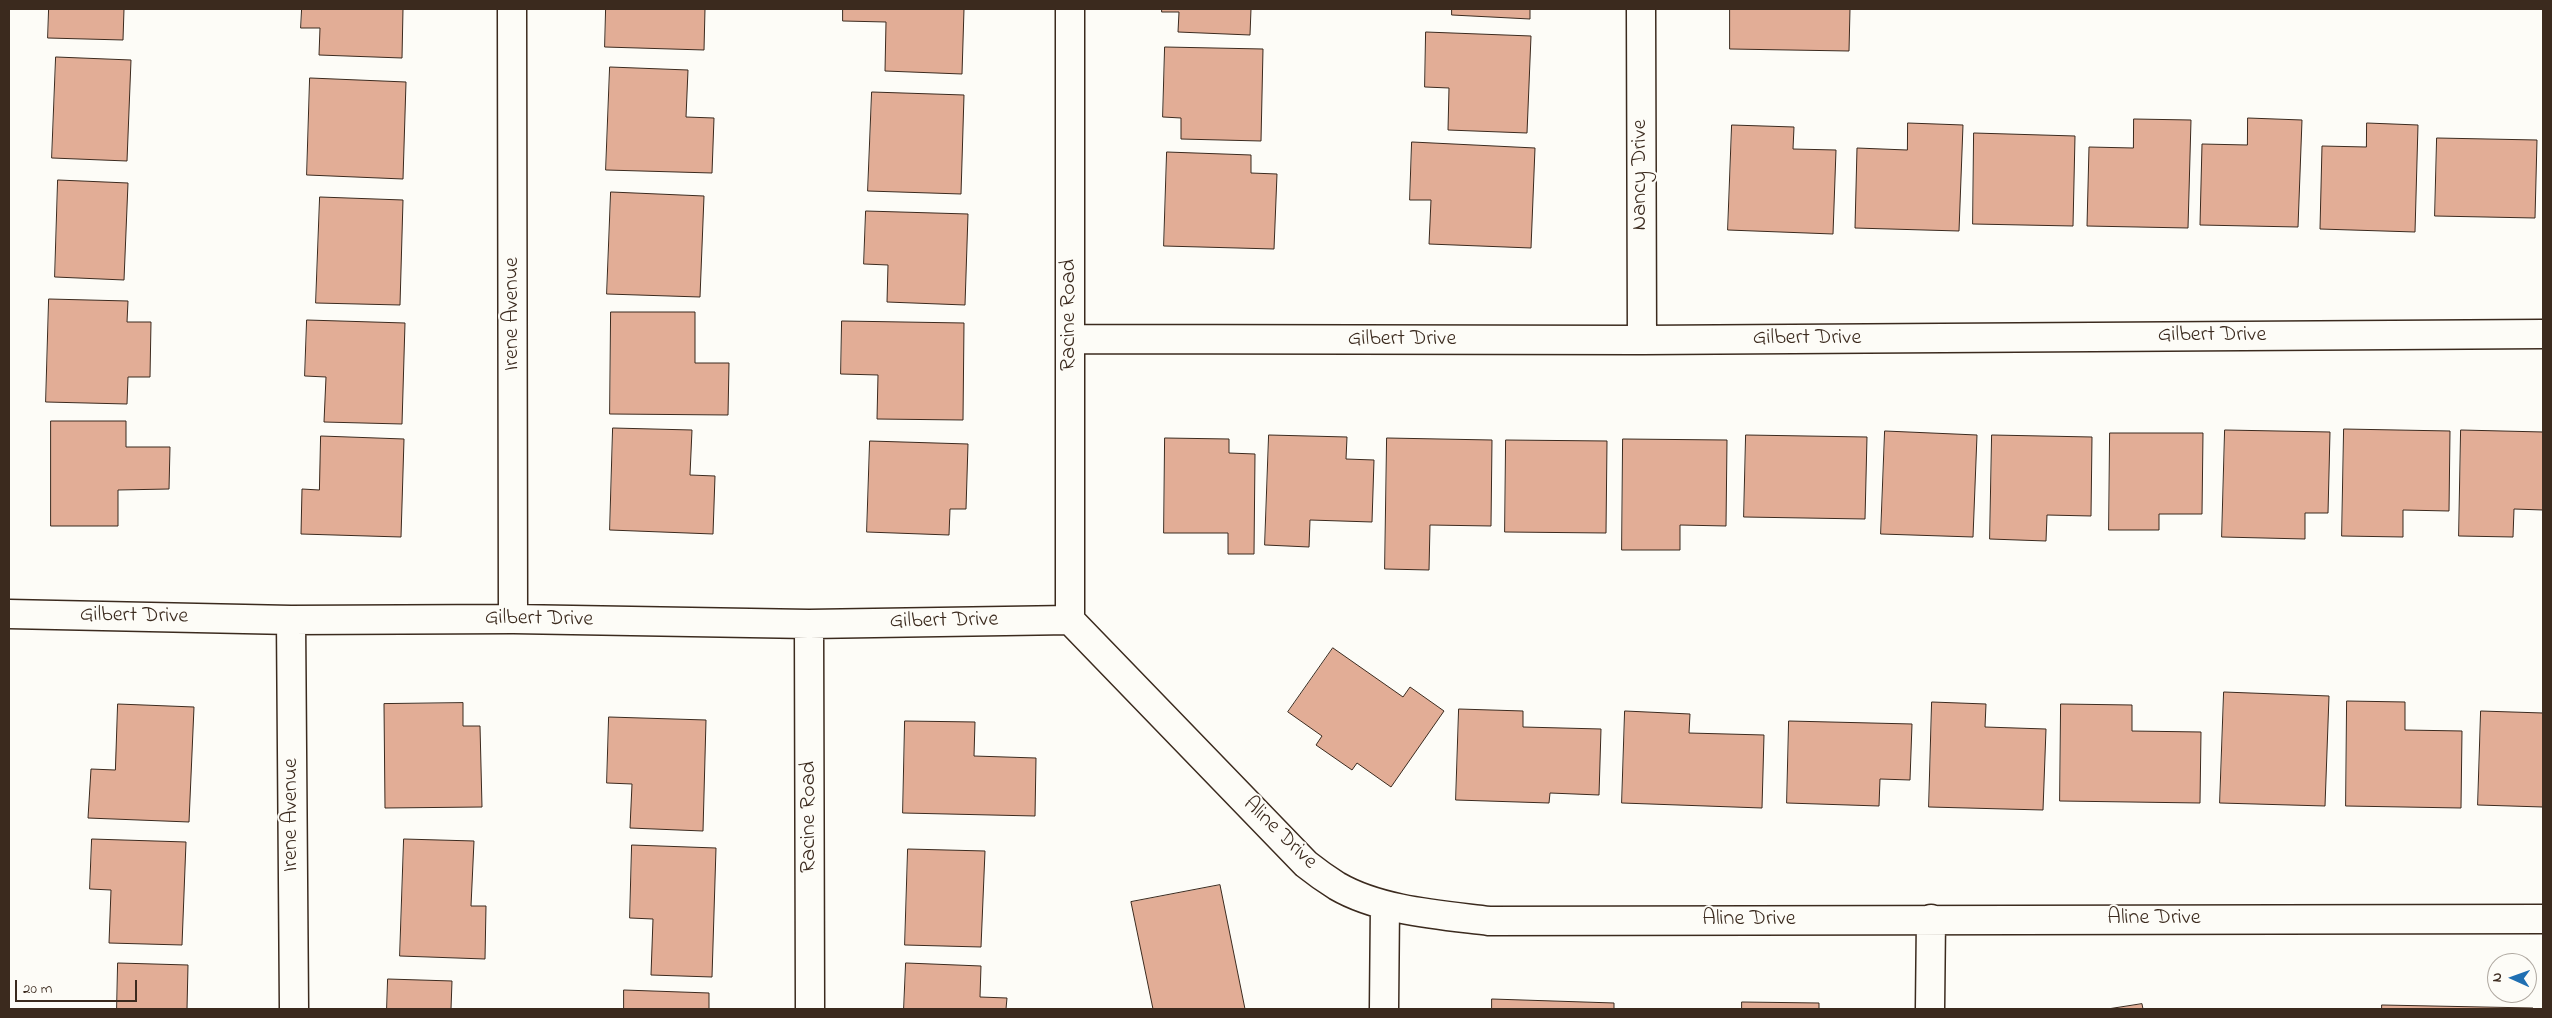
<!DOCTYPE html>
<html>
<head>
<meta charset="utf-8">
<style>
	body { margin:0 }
	#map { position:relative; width:2552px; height:1018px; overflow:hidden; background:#fdfcf7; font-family:"Indie Flower",sans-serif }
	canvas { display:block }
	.frame { position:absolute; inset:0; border:10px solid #3b2a1e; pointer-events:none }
	.north { position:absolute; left:2487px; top:953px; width:50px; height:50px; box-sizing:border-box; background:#fdfcf7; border:1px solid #afa8a0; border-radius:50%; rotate:272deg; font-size:14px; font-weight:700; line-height:20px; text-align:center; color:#3b2a1e }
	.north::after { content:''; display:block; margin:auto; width:18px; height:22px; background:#1f6fb2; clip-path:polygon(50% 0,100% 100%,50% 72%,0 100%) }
	.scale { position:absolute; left:15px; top:980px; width:122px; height:22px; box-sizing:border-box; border:2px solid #3b2a1e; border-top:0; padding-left:6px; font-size:15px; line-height:18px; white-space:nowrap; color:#3b2a1e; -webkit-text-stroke:4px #fdfcf7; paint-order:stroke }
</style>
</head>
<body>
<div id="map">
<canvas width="2552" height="1018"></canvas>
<div class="frame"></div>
<div class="north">N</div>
<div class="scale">20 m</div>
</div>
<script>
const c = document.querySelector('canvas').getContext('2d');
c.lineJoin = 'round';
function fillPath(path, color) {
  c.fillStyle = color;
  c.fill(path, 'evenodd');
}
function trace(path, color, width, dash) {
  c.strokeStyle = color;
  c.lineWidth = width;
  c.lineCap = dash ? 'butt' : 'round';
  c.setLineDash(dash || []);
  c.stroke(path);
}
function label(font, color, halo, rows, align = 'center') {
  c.font = font + ' "Indie Flower",sans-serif';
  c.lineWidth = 4;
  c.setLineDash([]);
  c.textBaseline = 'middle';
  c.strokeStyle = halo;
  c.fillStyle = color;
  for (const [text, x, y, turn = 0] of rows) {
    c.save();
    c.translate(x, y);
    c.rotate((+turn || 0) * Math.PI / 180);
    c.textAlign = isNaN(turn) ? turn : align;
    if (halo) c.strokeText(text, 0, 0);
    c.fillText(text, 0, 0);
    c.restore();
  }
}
const building = new Path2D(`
	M49 9H124L123 40 48 38Z
	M302 9H403L402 58 319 55 320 28H301Z
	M606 9H705L704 50 605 47Z
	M843 9H964L962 74 885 71 886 22 843 21Z
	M1162 9H1251L1250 35 1178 32 1179 12H1162Z
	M1452 9H1530V19L1452 15Z
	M1730 9H1850L1849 51 1730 49Z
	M1426 32 1531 36 1527 133 1448 130 1449 88 1425 87Z
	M1165 47 1263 49 1261 141 1181 139V118L1163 117Z
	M56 57 131 60 127 161 52 158Z
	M610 67 688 70 686 117 714 118 712 173 606 170Z
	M310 78 406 82 403 179 307 175Z
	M872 92 964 95 961 194 868 191Z
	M2248 118 2302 120 2298 227 2200 225 2202 144 2247 145Z
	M2134 119 2191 120 2188 228 2087 226 2089 147 2133 148Z
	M1908 123 1963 125 1959 231 1855 228 1857 148 1907 150Z
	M2367 123 2418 125 2415 232 2320 229 2322 146 2366 147Z
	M1732 125 1794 127 1793 149 1836 150 1833 234 1728 230Z
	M1974 133 2075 136 2073 226 1973 224Z
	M2437 138 2537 140 2535 218 2435 216Z
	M1412 142 1535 148 1531 248 1429 244 1431 200H1410Z
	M1167 152 1251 155V173L1277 174 1274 249 1164 246Z
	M58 180 128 183 124 280 55 277Z
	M611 192 704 196 700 297 607 294Z
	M320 197 403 200 400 305 316 303Z
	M866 211 968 214 965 305 887 302 888 265 864 264Z
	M49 299 128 301 127 322H151L150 377H128L127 404 46 402Z
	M611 312H695V363H729L728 415 610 414Z
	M307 320 405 323 402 424 324 422 326 377 305 376Z
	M842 321 964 323 963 420 877 419 878 375 841 374Z
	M51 421H126V447H170L169 489 118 490V526H51Z
	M613 428 692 430 690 475 715 476 713 534 610 530Z
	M2344 429 2450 431 2449 511 2403 510V537L2342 536Z
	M2225 430 2330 432 2328 513H2305V539L2222 537Z
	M2461 430 2543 432V510L2514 509 2513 537 2459 536Z
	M1885 431 1977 435 1973 537 1881 534Z
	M2110 433H2203L2202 514H2159V530H2109Z
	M1269 435 1347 437 1346 459 1374 460 1372 522 1310 520 1309 547 1265 545Z
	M1746 435 1867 437 1865 519 1744 517Z
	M1992 435 2092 437 2091 516 2047 515 2046 541 1990 539Z
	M321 436 404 439 401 537 301 534 302 489 319 490Z
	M1165 438 1229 439V453L1255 454 1254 554H1228V533H1164Z
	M1387 438 1492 440 1491 526 1430 525 1429 570 1385 569Z
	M1623 439 1727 440 1726 526 1680 525V550H1622Z
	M1506 440 1607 441 1606 533 1505 532Z
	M870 441 968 444 966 509H950L949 535 867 532Z
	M1333 648 1403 697 1410 687 1444 711 1391 787 1357 763 1352 770 1316 745 1322 736 1288 712Z
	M2224 692 2329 696 2325 806 2220 803Z
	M2347 701 2405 702V730L2462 731 2461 808 2346 806Z
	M1932 702 1986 704 1985 727 2046 729 2043 810 1929 807Z
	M463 703V726H480L482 807 385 808 384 704Z
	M118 704 194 707 189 822 88 818 91 769 115 770Z
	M2061 704 2132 705V731L2201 732 2200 803 2060 801Z
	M1459 709 1523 711V727L1601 729 1599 795 1550 793 1549 803 1456 800Z
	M1625 711 1690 714 1689 733 1764 735 1762 808 1622 803Z
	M2481 711 2543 713V807L2478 805Z
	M609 717 706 720 703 831 630 828 632 784 607 783Z
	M905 721 975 722 974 756 1036 758 1035 816 903 813Z
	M1789 721 1912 724 1910 780 1880 779 1879 806 1787 803Z
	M92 839 186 842 182 945 109 943 111 890 90 889Z
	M404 839 474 841 471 906H486L485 959 400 956Z
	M632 845 716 848 712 977 651 975 653 919 630 918Z
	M908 849 985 851 981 947 905 945Z
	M1220 885 1245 1009H1153L1131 902Z
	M118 963 188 965 187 1009H117Z
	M906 963 981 966 980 997 1007 998 1006 1009H904Z
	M388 979 452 981 451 1009H387Z
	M624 990 709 993V1009H624Z
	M1492 999 1614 1003V1009H1492Z
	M1742 1002 1819 1003V1009H1742Z
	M2142 1004 2143 1009H2108Z
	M2382 1005 2533 1008V1009H2382Z`);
fillPath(building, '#e2ad96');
trace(building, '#3b2a1e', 1);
const minor = new Path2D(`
	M512 9 513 619
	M1641 9 1642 340
	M1070 339 1642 340 2543 334
	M9 614 291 620 513 619 809 624 1070 620
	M291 620 294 1009
	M1070 620 1306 864C1316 872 1326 879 1337 886 1380 911 1441 915 1489 921L2543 919
	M1070 620V9
	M809 624 810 1009
	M1384 1009 1385 905
	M1930 1009 1931 919`);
trace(minor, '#3b2a1e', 31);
trace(minor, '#fdfcf7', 28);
label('22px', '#3b2a1e', '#fdfcf7', [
	["Nancy Drive",1641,175,-90],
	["Irene Avenue",513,314,-90],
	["Racine Road",1070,315,-90],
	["Gilbert Drive",2212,336],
	["Gilbert Drive",1807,339],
	["Gilbert Drive",1402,340],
	["Gilbert Drive",134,617,1],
	["Gilbert Drive",539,620,1],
	["Gilbert Drive",944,622,-1],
	["Irene Avenue",292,815,-90],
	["Racine Road",810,817,-90],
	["Aline Drive",1279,834,44],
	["Aline Drive",2154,919],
	["Aline Drive",1749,920]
]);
</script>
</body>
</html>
